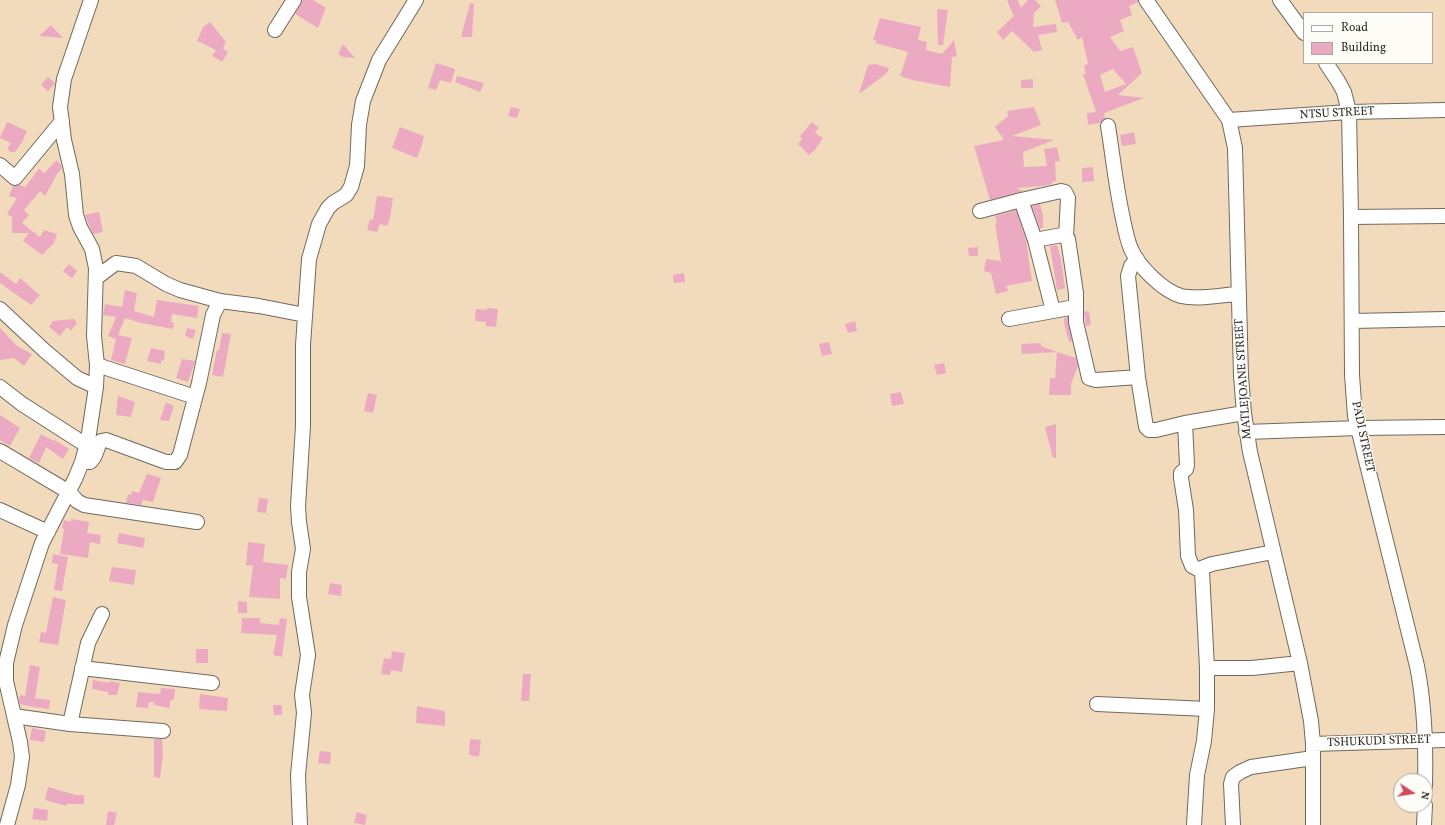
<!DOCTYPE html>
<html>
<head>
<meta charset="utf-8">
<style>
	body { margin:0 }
	#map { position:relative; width:1445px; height:825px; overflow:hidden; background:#f2dbbc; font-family:Vollkorn,serif }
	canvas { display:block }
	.legend { position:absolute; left:1303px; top:12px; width:130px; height:52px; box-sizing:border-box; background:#fdfcf7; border:1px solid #a9a8a5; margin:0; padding:5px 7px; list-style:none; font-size:12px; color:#2b2b2b }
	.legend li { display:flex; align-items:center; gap:8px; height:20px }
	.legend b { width:20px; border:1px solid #a9a8a5 }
	.north { position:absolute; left:1393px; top:773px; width:40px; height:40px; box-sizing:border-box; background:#fdfcf7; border:1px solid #a9a8a5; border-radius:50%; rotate:102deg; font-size:11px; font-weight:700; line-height:16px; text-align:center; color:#2b2b2b }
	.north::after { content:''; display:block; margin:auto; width:14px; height:18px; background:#d1495b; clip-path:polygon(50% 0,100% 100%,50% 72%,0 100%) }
</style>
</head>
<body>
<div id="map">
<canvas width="1445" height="825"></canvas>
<ul class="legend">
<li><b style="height:5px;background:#fff"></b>Road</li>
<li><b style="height:11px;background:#ebaac2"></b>Building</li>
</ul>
<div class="north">N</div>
</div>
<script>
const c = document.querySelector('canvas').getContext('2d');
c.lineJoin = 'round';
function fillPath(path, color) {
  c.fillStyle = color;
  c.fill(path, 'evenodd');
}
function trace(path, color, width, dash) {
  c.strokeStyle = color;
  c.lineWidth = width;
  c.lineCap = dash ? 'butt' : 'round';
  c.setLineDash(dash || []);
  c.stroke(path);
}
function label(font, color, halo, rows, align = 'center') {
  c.font = font + ' Vollkorn,serif';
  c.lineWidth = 3;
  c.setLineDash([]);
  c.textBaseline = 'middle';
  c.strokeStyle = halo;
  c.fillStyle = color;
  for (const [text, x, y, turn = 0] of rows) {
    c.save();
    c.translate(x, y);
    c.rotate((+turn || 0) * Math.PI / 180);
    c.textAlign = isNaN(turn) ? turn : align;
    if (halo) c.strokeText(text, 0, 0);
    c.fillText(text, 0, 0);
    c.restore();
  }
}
fillPath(new Path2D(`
	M302 0H313L326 8 318 28 295 14Z
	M1007 0H1018L1021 8 1028 0H1035L1041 6 1034 13 1033 27 1056 24 1057 32 1038 35 1042 50 1034 52 1012 31 1003 40 997 32 1015 15H1013Z
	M1055 0H1138V2L1129 6 1132 15 1120 20 1124 31 1110 37 1120 51 1133 47 1142 73 1118 95 1144 98 1104 113 1105 118 1100 123 1088 125 1087 113 1096 112 1083 74H1086L1084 66 1088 64 1082 37 1078 40 1068 22 1062 23ZM1113 69 1126 84 1105 92 1100 75Z
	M470 3 474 4 472 37H461Z
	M937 9 948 10 943 45H938Z
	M880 18 921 27 918 40 927 42 926 50 942 54 954 40 957 56 952 57 950 87 912 80 900 76 908 52 875 43 876 40H873Z
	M210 22 226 42 223 49 228 52 222 62 212 56 216 50 197 41 203 27Z
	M51 25 63 38 39 36Z
	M343 44 355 58 343 57 338 54Z
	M436 63 455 69 451 83 440 80 436 90 428 88Z
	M876 64 889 68 887 73 859 94 868 65Z
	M457 76 484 83 480 92 455 82Z
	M48 77 55 83 48 91 41 85Z
	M1033 79V88H1021V80Z
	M511 107 520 109 517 118 508 116Z
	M1034 107 1041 125 1012 136 1054 140 1023 152 1024 167 1047 166 1044 149 1057 147 1060 161 1055 162 1056 181 1052 182V184L1043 186 1016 188 1023 191 990 200 974 146 1004 140 995 127 1008 116 1007 111Z
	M7 122 27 131 22 142 15 152H11L7 149 11 143 0 138Z
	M812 122 819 128 815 133 823 138 815 150 809 155 798 144 802 139 800 136Z
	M400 127 424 136 422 145 417 158 392 148Z
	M1134 132 1136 144 1122 146 1120 135Z
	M57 160 61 165 62 168 57 174 45 196 40 191 24 210 29 215 22 223 40 237 44 230 57 234 54 243 42 255 23 241 29 233H12V217L7 214 17 198 9 196 13 186 20 185 25 187 39 169 44 173Z
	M1093 167 1094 181 1082 182V168Z
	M377 196 393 198 390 218 387 226 380 224 377 232 367 230 370 219 373 220Z
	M1040 204 1043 215V228H1040L1032 206Z
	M1016 210 1026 240 1032 281 1006 286 1008 291 996 294 991 273 984 271 986 259 1001 261 995 224 997 223 995 216Z
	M99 212 103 232 93 234 85 215Z
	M1057 245 1061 259 1065 288 1057 290 1050 246Z
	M978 247V256H969L968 248Z
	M69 264 77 271 72 278 63 271Z
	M0 272 16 284 20 278 40 295 31 305 0 283Z
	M684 273 685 282 674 283 673 275Z
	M125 290 137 293 134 311 154 317 157 300 199 306 197 318 172 314 171 322 174 323 173 329 141 323 125 318 118 335 132 338 125 364 111 360 116 339 108 336 116 317 103 315 105 304 122 307Z
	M487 308 498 309 496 327 486 326V322L475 321 476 309 487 310Z
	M1089 311 1091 325 1086 326 1084 312Z
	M1068 317 1072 341 1069 342 1064 323V318Z
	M74 319 77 323 71 331 67 327 60 336 49 327 53 321Z
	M855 321 857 331 848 333 845 324Z
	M0 328 17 346 32 354 24 366 14 358 0 360Z
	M187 328 196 330 193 339 185 336Z
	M222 333 231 334 223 377 212 375 217 350 219 351Z
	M829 342 832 354 822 356 819 344Z
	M1041 343V346L1057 352 1022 354 1021 344Z
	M151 348 165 351 164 361 161 360V364L147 361Z
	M1057 352 1076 358 1078 366 1071 384V395H1049L1050 378H1055Z
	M182 359 195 361 188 382 176 378Z
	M944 363 946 373 937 375 934 365Z
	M901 392 904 404 892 406 890 394Z
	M368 393 377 395 373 413 364 411Z
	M118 396 135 402 131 417 116 415Z
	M166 402 174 406 169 421 160 420Z
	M0 415 20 428 10 446 0 440Z
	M1056 424V458H1053L1045 427Z
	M41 434 54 441 55 440 69 449 63 459 46 447 39 463 29 458Z
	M147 474 161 478 153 502 143 500 141 505 126 503 128 494 131 495 132 491 139 493Z
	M259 498 268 499 266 513 257 512Z
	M71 519 89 522 87 533 101 535 100 544 90 542 88 558 60 554 64 529 62 528 64 520 71 522Z
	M119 533 145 538 143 548 117 543Z
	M248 542 265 544 263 562 288 565 286 579 280 578V599L249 597 253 566 246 565Z
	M53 554 68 557 62 591 54 590 58 564 52 563Z
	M112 567 136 570 134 585 109 581Z
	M330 583 342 585 341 596 328 594Z
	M53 597 66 600 58 645 39 642 41 632 46 633Z
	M238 601 247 602V613H238Z
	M242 618H260V623L279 625 280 618 287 619 282 657 273 655 277 635 241 633Z
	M196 649H208V663H196Z
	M392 651 405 653 402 672 391 670 390 675 381 674 384 658 391 659Z
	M30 665 40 667 35 698 50 700 49 709 33 707 20 704 19 699 20 695 25 696Z
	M523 674H531L529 701H521Z
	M93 680 109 683 110 681 120 683 117 695H108V692L92 689Z
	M161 688 175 689 174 700H171L169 708 154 705V702H149L148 708 136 707 138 692 160 694Z
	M200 694 228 698 227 711 199 709Z
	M273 705H282V715H274Z
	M417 706 445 711V726L416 723Z
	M32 728 46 731 44 742 30 740Z
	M154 739H162L163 754 160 778 154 777Z
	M470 739 481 740 479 757 469 755Z
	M320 751 331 752 330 764 318 763Z
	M48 787 76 795H84V804H66V806L45 800Z
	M34 808 48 810 47 821 32 819Z
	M108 811 117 813 114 825H106Z
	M357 812 367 815 365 825 354 823Z`), '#ebaac2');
const minor = new Path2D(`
	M1146 0 1229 120 1235 148 1241 376 1244 413 1250 452 1300 663 1311 721 1313 744V825
	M1280 0 1304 33
	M275 30 294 0
	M1326 63 1338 81 1344 92 1349 112 1351 217 1352 375 1355 416 1417 666C1425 706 1426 745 1425 786
	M1229 120 1349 112 1445 110
	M1108 126C1113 157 1116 188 1123 219 1125 229 1127 240 1131 249 1138 266 1163 291 1181 296 1198 300 1220 295 1239 294
	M0 165 15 178 62 121
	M1021 200 1035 240 1053 311
	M980 211 1021 200 1061 191 1065 192 1068 198 1066 237
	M1351 217 1445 216
	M1035 240 1062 235 1068 239 1076 293V322L1089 378 1096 380 1138 377
	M1137 259 1131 266 1128 276 1138 377 1146 427 1149 430H1156L1185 423 1244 413
	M96 278 116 263 136 266 166 284 180 290 220 301
	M0 309 45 351 77 378 96 387
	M1009 319 1075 307
	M1353 321 1445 319
	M97 365 195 397
	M0 387 22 404 86 445
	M1185 423 1187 465 1186 469 1181 473V478L1186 510 1188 556 1192 566 1202 571
	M1246 432 1358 428 1445 427
	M0 451 69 492 77 501 84 505 197 522
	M82 462H90C97 457 96 448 101 441L106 440 166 462H175L180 455 199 383 213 315 220 301 259 306 305 315
	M0 510 48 532
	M82 668 212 683
	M1207 668H1252L1300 663
	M1097 704 1207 709
	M14 716 70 724 163 731
	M70 724 88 643 102 614
	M1313 744 1445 740
	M7 825 18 785 22 757 20 742 6 681V663L15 625 42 543 75 479 82 462 88 440 96 387 97 365 94 336 96 268 92 249 80 227 76 215 72 174 64 140 60 107 64 79 91 0
	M300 825 298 775 304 713 302 695 308 655 299 597V572L303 549 299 522 298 506 303 426V345L309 259 319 224 328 208 333 203 346 195 351 187 357 166 359 125 363 101 379 60 416 0
	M1194 825 1197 775 1204 741 1207 709V668L1202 571 1204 567 1212 564 1273 552
	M1233 825 1231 784 1233 777 1240 772 1251 767 1313 758
	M1424 825 1425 805`);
trace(minor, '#71695e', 16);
trace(minor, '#fff', 14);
label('12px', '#2b2b2b', '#fdfcf7', [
	["NTSU STREET",1337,114,-3],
	["MATLEJOANE STREET",1244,379,-94],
	["PADI STREET",1362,437,78],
	["TSHUKUDI STREET",1379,742,-2]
]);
</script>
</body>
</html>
